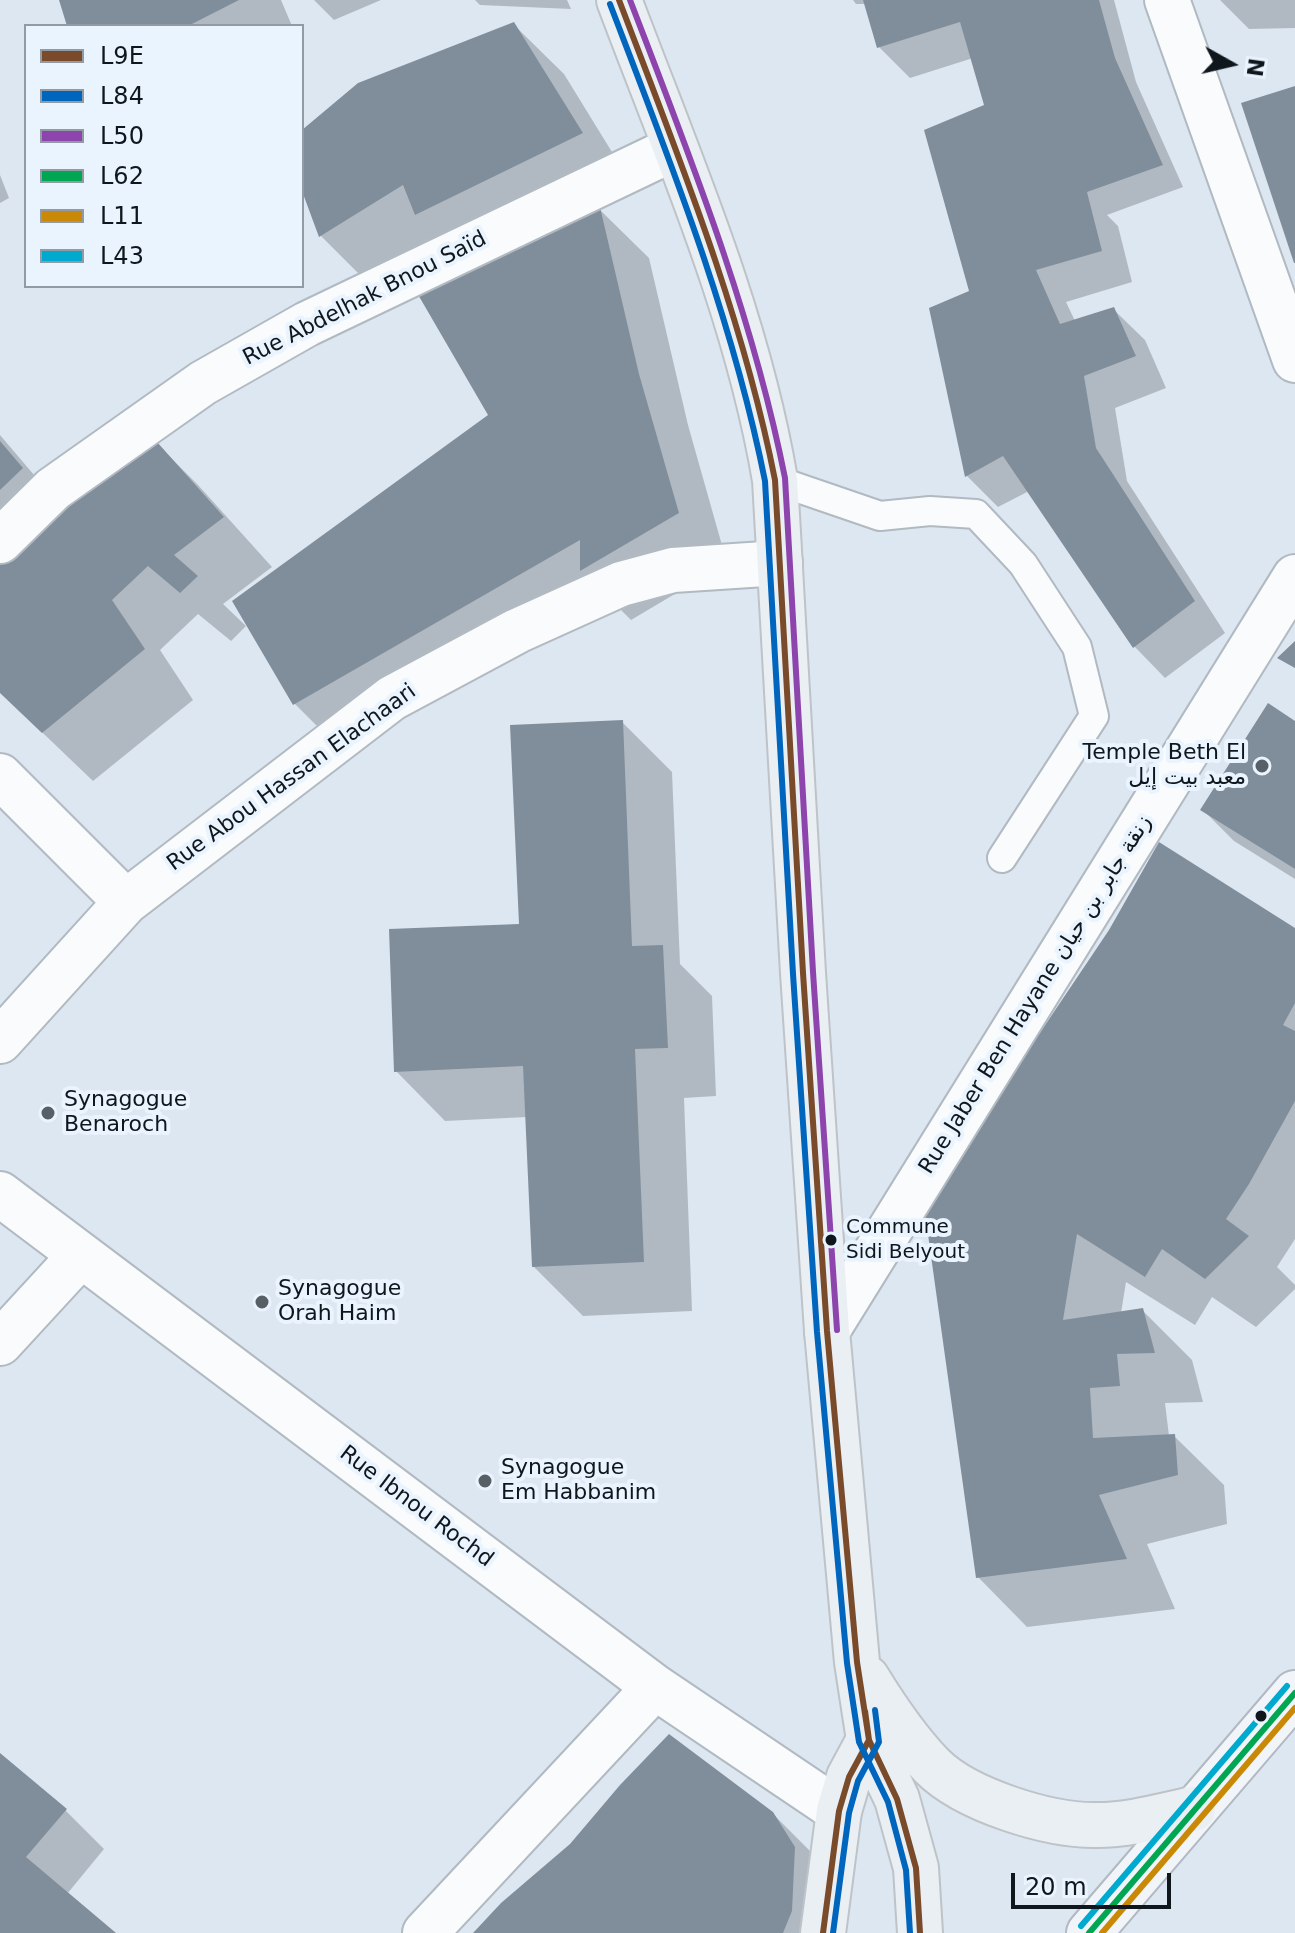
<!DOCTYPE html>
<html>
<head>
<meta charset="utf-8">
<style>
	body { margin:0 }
	#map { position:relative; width:1295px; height:1933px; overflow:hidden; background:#dde7f2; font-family:"DejaVu Sans",sans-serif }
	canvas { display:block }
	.legend { position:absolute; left:24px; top:24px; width:280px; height:264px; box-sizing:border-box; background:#e9f4ff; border:2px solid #929ba4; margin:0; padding:10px 14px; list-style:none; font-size:24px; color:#0f161c }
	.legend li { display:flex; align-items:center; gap:16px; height:40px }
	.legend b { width:40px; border:2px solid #929ba4 }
	.north { position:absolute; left:1191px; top:24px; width:80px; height:80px; -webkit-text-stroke:6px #e9f4ff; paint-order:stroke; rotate:98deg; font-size:22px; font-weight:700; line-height:32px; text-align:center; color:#0f161c }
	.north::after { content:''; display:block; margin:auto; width:28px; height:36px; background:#0f161c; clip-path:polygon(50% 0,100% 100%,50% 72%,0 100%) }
	.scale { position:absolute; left:1011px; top:1873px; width:160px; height:36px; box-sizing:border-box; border:4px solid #0f161c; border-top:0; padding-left:10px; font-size:24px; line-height:28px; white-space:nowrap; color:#0f161c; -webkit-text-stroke:6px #e9f4ff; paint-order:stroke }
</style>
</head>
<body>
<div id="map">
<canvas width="1295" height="1933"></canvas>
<ul class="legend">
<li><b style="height:10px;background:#7a4b2a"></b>L9E</li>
<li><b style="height:10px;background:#0065bd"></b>L84</li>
<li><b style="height:10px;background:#8e44ad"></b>L50</li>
<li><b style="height:10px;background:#00a651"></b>L62</li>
<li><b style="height:10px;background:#c98906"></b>L11</li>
<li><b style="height:10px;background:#00a9ce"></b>L43</li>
</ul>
<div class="north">N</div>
<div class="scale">20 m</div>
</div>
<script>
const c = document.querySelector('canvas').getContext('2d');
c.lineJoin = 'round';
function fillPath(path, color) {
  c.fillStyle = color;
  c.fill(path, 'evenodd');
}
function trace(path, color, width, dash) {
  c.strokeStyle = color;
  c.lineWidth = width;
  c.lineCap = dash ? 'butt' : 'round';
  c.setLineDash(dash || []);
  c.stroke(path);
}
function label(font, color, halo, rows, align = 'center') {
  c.font = font + ' "DejaVu Sans",Cairo,sans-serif';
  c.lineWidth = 8;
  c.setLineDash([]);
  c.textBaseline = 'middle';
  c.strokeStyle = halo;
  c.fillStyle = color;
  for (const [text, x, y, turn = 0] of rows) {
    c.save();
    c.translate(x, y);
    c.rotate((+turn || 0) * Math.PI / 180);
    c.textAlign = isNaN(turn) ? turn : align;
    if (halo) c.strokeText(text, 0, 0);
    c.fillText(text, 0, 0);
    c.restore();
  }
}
fillPath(new Path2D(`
	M61 0H281L292 26H69Z
	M314 0H381L334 20Z
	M475 0H567L571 9 480 5Z
	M853 0H1114L1136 82 1183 187 1107 215 1118 226 1132 282 1066 302 1075 321 1113 309 1145 340 1166 388 1115 408 1127 481 1225 633 1165 678 1134 646 1029 491 998 507 967 476 971 292 988 106 973 58 910 78 879 47 866 4H856Z
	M1220 0H1295V28L1249 29Z
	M514 25 564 74 631 183 493 250 599 209 649 258 688 425 727 563 631 620 611 600 344 753 294 703 491 415 416 286 370 285 321 236 302 185V133Z
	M0 175 9 198 0 203Z
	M0 435 63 509 148 435 198 485 272 567 223 604 246 626 231 641 198 614 160 650 193 700 93 781 0 692Z
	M622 722 672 772 680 964 712 996 716 1096 684 1098 692 1311 583 1316 534 1267 527 1117 445 1121 396 1071 521 926Z
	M1295 723V879L1234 841 1203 810Z
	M1295 930V1239L1277 1267 1295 1285V1289L1256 1327 1212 1297 1195 1325 1126 1282 1121 1313 1142 1310 1192 1360 1203 1402 1165 1403 1169 1436H1174L1224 1485 1227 1524 1147 1544 1175 1609 1027 1627 978 1577 927 1213Z
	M0 1756 65 1810 104 1849 67 1894 113 1933H0Z
	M772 1813 812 1853 832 1933H475Z`), '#0003');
fillPath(new Path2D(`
	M59 0H239L188 26H67Z
	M863 0H1099L1115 58 1163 165 1087 192 1102 251 1036 270 1060 324 1114 307 1136 356 1084 376 1096 448 1195 601 1133 648 1003 456 965 477 929 308 969 291 924 130 984 105 960 22 877 48Z
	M514 22 583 133 415 215 403 185 319 237 302 191V130L358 83Z
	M1295 86V263H1294L1241 103Z
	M600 207 639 374 679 513 580 571V540L293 705 232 601 488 415 413 286Z
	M149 433 224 517 174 555 198 576 180 593 148 566 112 600 145 649 42 733 0 693V561Z
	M0 441 23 468 0 490Z
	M1295 641V668L1277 658Z
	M1268 703 1295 721V869L1200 810Z
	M623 720 632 946 663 945 668 1048 635 1049 644 1262 532 1267 523 1066 394 1072 389 929 519 924 510 725Z
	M1159 842 1295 928V1003L1283 1025 1295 1031V1101L1249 1184 1226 1219 1249 1236 1205 1279 1162 1249 1145 1277 1077 1234 1063 1320 1143 1308 1155 1353 1117 1354 1120 1386 1090 1388 1093 1438 1175 1434 1178 1475 1099 1495 1127 1559 976 1578 925 1213 968 1128 1031 1046 1109 930Z
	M669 1734 773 1812 795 1847 792 1911 783 1933H473L501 1903 570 1844 620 1785Z
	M0 1753 67 1809 26 1857 116 1933H0Z`), '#808e9b');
const service = new Path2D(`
	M775 480 880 516 930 511 976 514 1023 564 1077 647 1094 716 1002 858`);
const minor = new Path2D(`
	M1167 0 1295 360
	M0 541 53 489 203 383 307 324 675 148
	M0 776 126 902
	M0 1041 126 902 392 698 517 631 621 584 673 570 780 563
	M0 1194 655 1687 839 1811
	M827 1331 1295 577
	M0 1343 81 1255
	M425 1933 655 1687`);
const secondary = new Path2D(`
	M1089 1933 1295 1693`);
const primary = new Path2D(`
	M619 0C678 157 747 314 775 480L803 973 827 1331 857 1662 869 1740 897 1799 916 1868 920 1933
	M867 1678C886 1709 906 1739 932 1766 966 1800 1049 1826 1097 1825 1130 1825 1161 1816 1193 1809
	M823 1933 839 1811 849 1777 869 1740`);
trace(service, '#b1b9c1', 32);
trace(minor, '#b1b9c1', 48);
trace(secondary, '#b1b9c1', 48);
trace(primary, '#bec3c8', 48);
trace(service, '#fafbfd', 28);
trace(minor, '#fafbfd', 44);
trace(secondary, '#f1f5f9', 44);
trace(primary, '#eaeff4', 44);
trace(new Path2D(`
	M619 0C679 158 742 313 775 480L803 973 827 1331 857 1662 869 1740 897 1799 916 1868 920 1933
	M823 1933 839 1811 849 1777 869 1740 865 1711`), '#7a4b2a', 6);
trace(new Path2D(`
	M610 4C670 161 732 316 765 481L793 974 817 1332 847 1663 859 1742 888 1802 906 1870 910 1933
	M833 1933 849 1813 858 1781 879 1742 875 1710`), '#0065bd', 6);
trace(new Path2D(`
	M630 0C690 157 752 312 785 478L813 972 837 1330`), '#8e44ad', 6);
trace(new Path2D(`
	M1089 1933 1295 1693`), '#00a651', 6);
trace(new Path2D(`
	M1102 1933 1295 1708`), '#c98906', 6);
trace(new Path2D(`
	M1081 1926 1287 1686`), '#00a9ce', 6);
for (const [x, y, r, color] of [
	[1262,766,8,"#575f67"],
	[48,1113,8,"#575f67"],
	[831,1240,7,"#0f161c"],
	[262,1302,8,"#575f67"],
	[485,1481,8,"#575f67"],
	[1261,1716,7,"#0f161c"]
]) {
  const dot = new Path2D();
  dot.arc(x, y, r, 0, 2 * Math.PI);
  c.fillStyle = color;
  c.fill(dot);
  trace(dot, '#e9f4ff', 3);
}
label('20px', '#0f161c', '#e9f4ff', [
	["Commune",846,1228],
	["Sidi Belyout",846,1253]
], 'left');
label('22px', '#0f161c', '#e9f4ff', [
	["Rue Abdelhak Bnou Saïd",365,299,-27],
	["Rue Abou Hassan Elachaari",292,778,-36],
	["Rue Jaber Ben Hayane زنقة جابر بن حيان",1036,995,-58],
	["Rue Ibnou Rochd",416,1507,37]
]);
label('22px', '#0f161c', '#e9f4ff', [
	["Temple Beth El",1246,753,"right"],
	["معبد بيت إيل",1246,778,"right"],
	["Synagogue",64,1100],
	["Benaroch",64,1125],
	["Synagogue",278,1289],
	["Orah Haim",278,1314],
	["Synagogue",501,1468],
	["Em Habbanim",501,1493]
], 'left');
</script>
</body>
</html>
